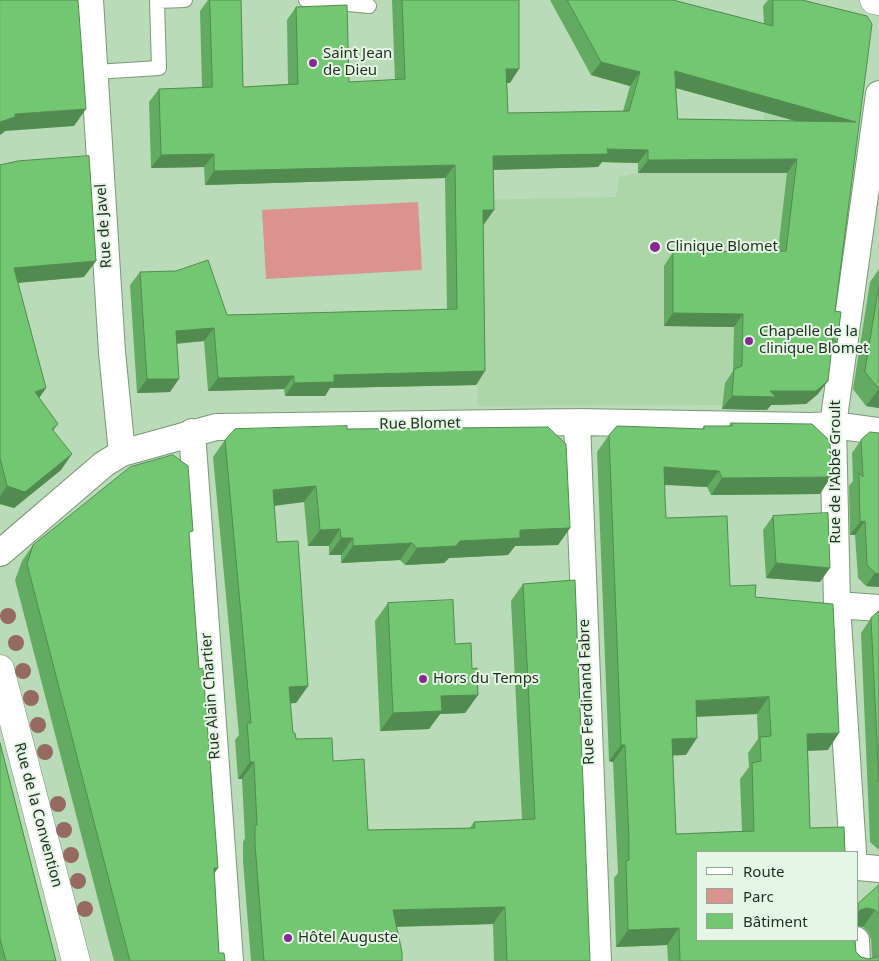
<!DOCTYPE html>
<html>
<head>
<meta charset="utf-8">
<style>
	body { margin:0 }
	#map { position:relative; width:879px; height:961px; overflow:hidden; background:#b9dbb7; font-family:"Noto Sans",sans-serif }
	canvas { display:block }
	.legend { position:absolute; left:696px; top:851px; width:162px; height:90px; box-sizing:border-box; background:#e5f7e4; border:1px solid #96a695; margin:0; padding:6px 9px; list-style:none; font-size:15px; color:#1f2d1f }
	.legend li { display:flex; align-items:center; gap:10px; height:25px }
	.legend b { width:25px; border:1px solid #96a695 }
</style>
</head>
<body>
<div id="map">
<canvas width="879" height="961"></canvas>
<ul class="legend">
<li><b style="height:6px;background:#fff"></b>Route</li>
<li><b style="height:14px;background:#da938e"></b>Parc</li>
<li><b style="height:14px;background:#74c772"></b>Bâtiment</li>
</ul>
</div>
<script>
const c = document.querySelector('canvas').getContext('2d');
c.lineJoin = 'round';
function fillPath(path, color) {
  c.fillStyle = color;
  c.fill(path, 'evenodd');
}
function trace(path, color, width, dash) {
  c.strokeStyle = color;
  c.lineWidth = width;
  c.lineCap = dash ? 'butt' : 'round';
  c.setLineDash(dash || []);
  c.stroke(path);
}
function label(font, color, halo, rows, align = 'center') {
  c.font = font + ' "Noto Sans",sans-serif';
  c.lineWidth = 4;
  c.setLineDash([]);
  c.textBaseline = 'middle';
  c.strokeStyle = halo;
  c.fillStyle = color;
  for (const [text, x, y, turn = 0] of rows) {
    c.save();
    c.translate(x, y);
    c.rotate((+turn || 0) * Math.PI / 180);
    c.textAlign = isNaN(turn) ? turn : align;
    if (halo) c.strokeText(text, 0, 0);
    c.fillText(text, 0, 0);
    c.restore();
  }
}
fillPath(new Path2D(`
	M857 80 723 405 478 406 473 200 616 197 619 177 638 173H764V100Z`), '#add5aa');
fillPath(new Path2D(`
	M418 202 422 270 266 279 262 210Z`), '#da938e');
const lane = new Path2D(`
	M306 0 369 6
	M95 72 159 68 157 1 185 0`);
const street = new Path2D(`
	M90 0 112 352 122 453
	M577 422 598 961
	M192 432 230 961
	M0 553 104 464 122 453 216 427 577 422 811 426 833 425 879 431
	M837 605 879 608
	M853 852 837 605 833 425 879 94
	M858 867 879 869
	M856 940 857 961`);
const secondary = new Path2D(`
	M874 0 879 1
	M0 669 76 961`);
trace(lane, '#789876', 16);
trace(street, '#789876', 28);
trace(secondary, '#789876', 29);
trace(lane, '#fff', 14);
trace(street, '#fff', 26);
trace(secondary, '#fff', 28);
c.fillStyle = '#956a60';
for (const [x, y] of [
	[8,616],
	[16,643],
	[23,671],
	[31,698],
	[38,725],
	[45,752],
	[58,804],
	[64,830],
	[71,855],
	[78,881],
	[85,909]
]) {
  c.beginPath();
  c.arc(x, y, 8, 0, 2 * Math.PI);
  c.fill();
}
fillPath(new Path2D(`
	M208 0H241L243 87 288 84 287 20 296 7 349 82 395 80 392 0H519L510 83H507L508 113 623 111 630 86 591 75 550 0H673L764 24 763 6 768 0H802L835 311 837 343 831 352 818 394 806 404 771 405 767 410 722 409 725 383 733 371 734 327 664 326V266L673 252 778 251 787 173H638V163L602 162 598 167 493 170 494 210 484 224H483L485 371 476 385 330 388 325 396H285L284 389 208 391 204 341 177 344 170 392 137 393 130 285 140 272 227 315 447 310 445 178 205 185 204 167 151 168 149 102 159 89 202 88 200 11ZM676 88 778 116 795 121 678 119Z
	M0 165 84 277 18 283 46 388 39 398 58 424 53 431 61 470 14 508 0 504Z
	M879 269V408L866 406 853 389 870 282Z
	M731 423 820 494 711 495 707 487 664 485 666 518 730 586 755 597 828 750 808 751 810 828 698 852 856 952 861 957 869 959 872 958 871 939 868 932 863 927 858 926V904L879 885V961H668L667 945 616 947 614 878 618 873 613 762 609 761 597 452 609 435 702 429 704 426H729ZM757 714 758 739 748 753 749 767 740 779 742 831 676 834 673 755H686L697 717Z
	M347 429 570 528 558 545 515 546 508 555 449 558 444 563 405 565 400 560 341 563V555H329V546H308L304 502 274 506 277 542 308 686 296 703H290L293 733 296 739 333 761 368 830 470 828 474 822 522 820 511 601 523 584 590 961H494L493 924 396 927 402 961H251L243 861V842L245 838 242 779H238L235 740 239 735 213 457 225 440Z
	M879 433V587L866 586 858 578 855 535H850L849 486 853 481 852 453 861 440Z
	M773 516 820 582 766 578 763 530Z
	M189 536 219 953 225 961H114L15 580 22 561 33 545Z
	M388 603 455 644 472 669 478 695 465 713 440 714 429 729 380 731 375 621Z
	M879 611V850L870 842 861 633 871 618Z
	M0 743 56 961H0Z`), '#64ab62');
fillPath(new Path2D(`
	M601 62 640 72 630 86 591 75Z
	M506 69H519L510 83H497Z
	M675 71 856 122 847 135 665 85Z
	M86 109 74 126 5 131 3 133 0 135V122L15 114Z
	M607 149 648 150 638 163 602 162 598 167 484 170 493 156Z
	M214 154 204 167 151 168 161 155Z
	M797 159 787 173H638L648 160Z
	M455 165 445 178 205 185 214 171Z
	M483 210H494L484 224H473Z
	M96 261 84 277 3 284 14 268Z
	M673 313 743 314 734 327 664 326Z
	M214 328 204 341 166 344 176 331Z
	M485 371 476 385 330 388 325 396H285L294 383 334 375Z
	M294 376 284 389 208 391 218 378Z
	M147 379H179L170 392 137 393Z
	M828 381 818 394 806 404 771 405 767 410 722 409 732 396 770 391Z
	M46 388 34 405 35 392Z
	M879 389V408L866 406Z
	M72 454 61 470 14 508 0 504V496L7 486Z
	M664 467 719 471 707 487 653 484Z
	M831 477 820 494 711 495 722 478Z
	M316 486 304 502 261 507 273 490Z
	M865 521 855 535H850L860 522Z
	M570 528 558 545 515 546 508 555 449 558 444 563 405 565 417 548 520 530Z
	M340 529 329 546H308L320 530Z
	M341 538H353L341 555H329Z
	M412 543 400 560 341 563 353 546Z
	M776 563 830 568 820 582 766 578Z
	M875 573 879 574V587L866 586Z
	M308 686 296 703 278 704 289 687Z
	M478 695 465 713 440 714 429 729 380 731 393 713 441 696Z
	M769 697 757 714 685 717 696 701Z
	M839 733 828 750 795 751 807 734Z
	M697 738 686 755 660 756 672 739Z
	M621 745H625L613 762 609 761Z
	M250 762H254L242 779H238Z
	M214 868H218L207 884Z
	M505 907 493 924 381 927 393 910Z
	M867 908 875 910 863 927 858 926V913L860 910Z
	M679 928 667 945 616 947 628 930Z`), '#518b50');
const building = new Path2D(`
	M0 0H78L86 109 15 114V117L0 122Z
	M210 0H241L243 87 298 84 296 7 347 5 349 82 405 79 402 0H519V69H506L508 113 629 111 640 72 601 62 567 0H673L773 26V0H802L867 16 872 24 835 311 841 312 837 343 833 338 828 381 816 391H770L776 397 732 396 734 369 742 366 743 314 673 313V252L786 251 797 159 648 160V150L607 149 608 154 493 156 494 210H483L485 371 334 375V382L294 383V376L218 378 214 328 176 331 179 379H147L140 272 176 271 208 260 227 315 457 309 455 165 214 171V154L161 155 159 89 212 87ZM675 71 856 122 678 119Z
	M89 156 96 261 14 268 46 388 35 392 58 424 52 429 72 454 25 492 7 486 0 458V165L18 161Z
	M879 285V389L865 372Z
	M731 423 812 424 830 441 831 477 722 478 719 471 664 467 665 497 666 518 727 516 730 586 756 585 755 597 833 604 839 733 807 734 810 828 844 827 845 852H698V940H855L856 952 861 957 869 959 877 957 879 954V961H680L679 928 628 930 626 861 629 860V840L625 745H621L609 435 617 426 704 429V426H732ZM769 697 771 736 760 737 761 761 752 763 754 831 676 834 672 739 697 738 696 701Z
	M347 426V429L548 427 566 444 570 528 520 530V538L460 541 456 546 417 548 412 543 353 546V538H341L340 529 320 530 316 486 273 490 277 542 298 541 308 686 289 687 293 733H295L296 739 332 738 333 761 364 759 368 830 475 828 474 822 535 819 523 584 575 580 590 961H507L505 907 393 910 402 952V961H264L255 844V825H257L254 762H250L247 723H251L225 440 235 429Z
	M870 432 879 433V574L875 573 867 565 865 521 860 522 859 473 863 477 861 440Z
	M173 455 188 466 193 531 189 532 199 669 203 668 218 868H214L219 953H224L225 961H130L27 564 33 545 130 467Z
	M828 513 830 568 776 563 773 516Z
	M453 600 455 644 471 643 472 669 477 668 478 695 441 696 442 711 393 713 388 603Z
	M879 611V783L871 618Z
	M0 743 56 961H6L0 939Z
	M879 885V914L875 910 867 908 860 910 858 913V904Z`);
fillPath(building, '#74c772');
trace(building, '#518b50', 1);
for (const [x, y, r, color] of [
	[313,63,5,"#872892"],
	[655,247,6,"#872892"],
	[749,341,5,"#872892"],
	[423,679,5,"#872892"],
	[288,938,5,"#872892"]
]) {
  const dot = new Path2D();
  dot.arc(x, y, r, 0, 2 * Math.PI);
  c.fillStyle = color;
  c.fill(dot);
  trace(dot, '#e5f7e4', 2);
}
label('15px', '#1f2d1f', '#e5f7e4', [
	["Saint Jean",323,54],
	["de Dieu",323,71],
	["Clinique Blomet",666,247],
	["Chapelle de la",759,332],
	["clinique Blomet",759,349],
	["Hors du Temps",433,679],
	["Hôtel Auguste",298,938]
], 'left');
label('15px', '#1f2d1f', '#e5f7e4', [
	["Rue de Javel",104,226,-94],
	["Rue Blomet",420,424,-1],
	["Rue de l'Abbé Groult",836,472,-90],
	["Rue Ferdinand Fabre",587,692,-92],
	["Rue Alain Chartier",211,696,-94],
	["Rue de la Convention",38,815,75]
]);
</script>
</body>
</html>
